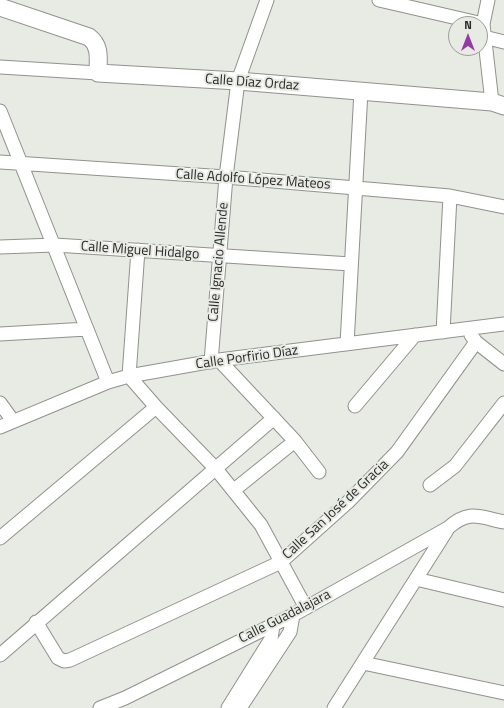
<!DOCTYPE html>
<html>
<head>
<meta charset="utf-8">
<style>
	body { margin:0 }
	#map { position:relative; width:504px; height:708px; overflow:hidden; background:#e8eae4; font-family:"Titillium Web",sans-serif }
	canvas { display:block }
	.north { position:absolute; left:448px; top:16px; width:40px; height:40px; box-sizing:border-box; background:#e8eae4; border:1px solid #9c9e99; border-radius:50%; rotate:0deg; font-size:11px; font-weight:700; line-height:16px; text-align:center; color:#2b2b29 }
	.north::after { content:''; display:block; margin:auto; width:14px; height:18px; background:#953ba6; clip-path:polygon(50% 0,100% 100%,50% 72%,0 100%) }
</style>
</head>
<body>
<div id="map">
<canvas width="504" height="708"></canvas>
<div class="north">N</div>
</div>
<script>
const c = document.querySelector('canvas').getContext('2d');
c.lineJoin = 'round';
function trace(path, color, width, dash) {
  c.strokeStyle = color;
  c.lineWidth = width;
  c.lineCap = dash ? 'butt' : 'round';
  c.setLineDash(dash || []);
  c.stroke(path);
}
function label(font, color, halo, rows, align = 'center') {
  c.font = font + ' "Titillium Web",sans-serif';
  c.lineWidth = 4;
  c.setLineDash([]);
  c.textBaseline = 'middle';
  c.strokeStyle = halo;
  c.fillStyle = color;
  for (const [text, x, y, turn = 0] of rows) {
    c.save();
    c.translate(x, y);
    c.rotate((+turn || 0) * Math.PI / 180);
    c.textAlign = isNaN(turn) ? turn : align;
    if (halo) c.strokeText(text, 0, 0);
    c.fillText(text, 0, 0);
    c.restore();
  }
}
const minor = new Path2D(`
	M379 0 483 24
	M488 0 483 24 492 102
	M484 37 504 42
	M0 67 98 73
	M0 111 108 382
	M0 162 226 177 450 196 504 207
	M0 247 55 245 351 264
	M138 250 129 376 156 407 216 469 261 525 306 608
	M443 332 450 196
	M0 334 87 329
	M471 335 476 342 504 364
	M347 344 361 91
	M219 360 295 441 319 472
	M211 362 226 177 238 81 267 0
	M0 403 13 421
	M355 406 415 335
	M0 427 108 382 129 376 219 360 504 324
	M430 485 455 466 504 403
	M234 490 295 441
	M0 538 156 407
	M416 579 504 600
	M36 622 58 658 64 661 70 660 281 562 348 502 397 452 476 342
	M0 655 274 418
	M363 663 504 693
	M100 708 125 698 293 615 448 528C469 509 479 517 504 522
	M228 708 271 639 273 625
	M240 708 290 632 293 615
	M334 708 447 530`);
const major = new Path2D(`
	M0 7 89 37C101 46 98 59 98 73L238 81 492 102 504 106`);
trace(minor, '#90928d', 15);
trace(major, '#90928d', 19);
trace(minor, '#fff', 13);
trace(major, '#fff', 17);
label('14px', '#2b2b29', '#e8eae4', [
	["Calle Díaz Ordaz",252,83,4],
	["Calle Adolfo López Mateos",253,180,4],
	["Calle Miguel Hidalgo",140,251,4],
	["Calle Ignacio Allende",219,262,-85],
	["Calle Porfirio Díaz",247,358,-8],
	["Calle San José de Gracia",336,510,-43],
	["Calle Guadalajara",285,617,-27]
]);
</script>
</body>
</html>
